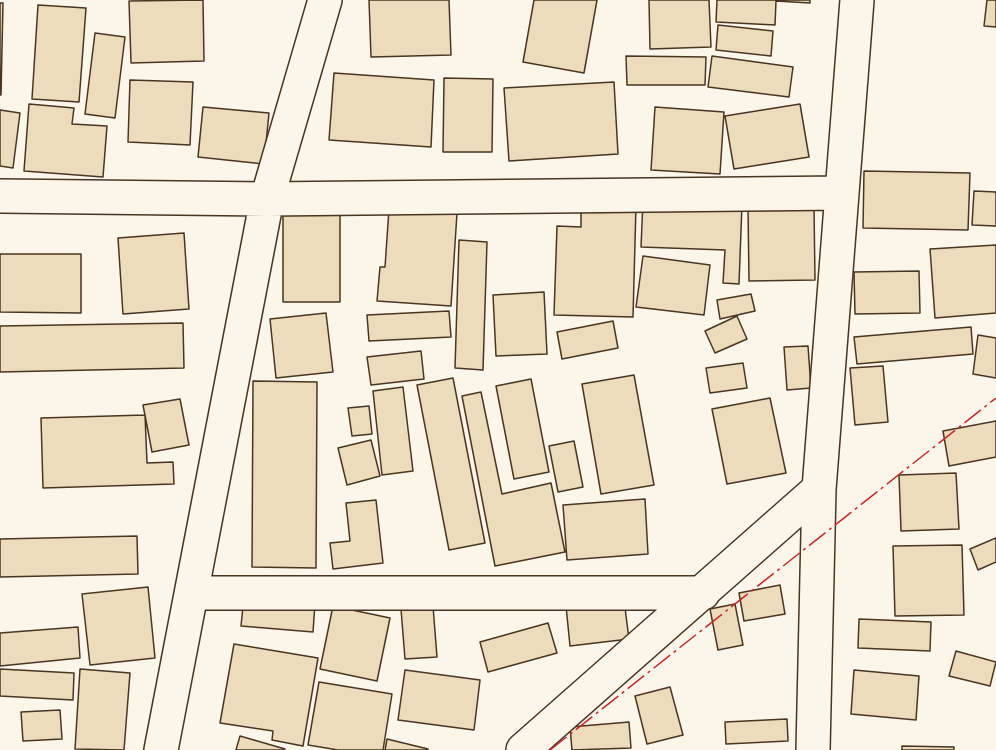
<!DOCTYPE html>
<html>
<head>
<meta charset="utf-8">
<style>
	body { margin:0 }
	canvas { display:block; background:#fbf6e9 }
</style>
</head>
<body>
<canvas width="996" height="750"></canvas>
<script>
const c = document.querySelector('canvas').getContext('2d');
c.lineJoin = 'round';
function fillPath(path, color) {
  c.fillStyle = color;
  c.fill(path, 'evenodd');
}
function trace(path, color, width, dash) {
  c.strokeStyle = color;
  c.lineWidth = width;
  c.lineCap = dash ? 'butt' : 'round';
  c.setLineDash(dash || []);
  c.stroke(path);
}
const building = new Path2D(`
	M203 0 204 61 131 63 129 1Z
	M369 0H449L451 55 371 57Z
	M534 0H597L584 73 523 62Z
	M649 0H709L711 47 650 49Z
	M717 0H810V3L776 1 775 25 716 22Z
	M987 0H996V27L984 26Z
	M0 3H3L1 95H0Z
	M38 5 86 8 79 102 32 99Z
	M718 25 773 31 771 56 716 50Z
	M95 33 125 37 115 118 85 114Z
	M626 56 706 57 705 85H627Z
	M712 56 793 67 789 97 708 87Z
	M334 73 434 80 431 147 329 140Z
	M444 78 493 79 492 152H443Z
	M130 80 193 82 190 145 128 142Z
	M614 82 618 154 509 161 504 88Z
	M29 104 74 108 72 124 107 126 103 177 24 171Z
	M800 104 809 157 734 169 725 116Z
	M203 107 269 113 264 164 198 157Z
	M655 107 724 112 720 174 651 170Z
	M0 110 20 113 13 168 0 166Z
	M864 171 970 173 968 230 863 228Z
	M974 191 996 192V226L972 225Z
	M643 200 742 204 739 284 723 283 725 250 641 247Z
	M283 205H340V302H283Z
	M581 205H636L633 317 554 315 557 226 581 227Z
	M814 207 815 280 749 281 748 208Z
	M389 209 457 213 451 306 377 301 380 267H385Z
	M184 233 189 309 123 314 118 238Z
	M459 240 487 242 483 370 455 368Z
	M996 245V313L935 318 930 249Z
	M0 254H81V313L0 312Z
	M643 256 710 265 704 315 636 307Z
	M919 271 920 313 855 314 854 272Z
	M544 292 547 354 496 356 493 295Z
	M751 294 755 311 720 319 717 300Z
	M449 311 451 337 369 341 367 315Z
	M326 313 333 372 276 378 270 319Z
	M737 316 747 339 715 353 705 331Z
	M613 321 618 348 562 359 557 332Z
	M183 323 184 368 0 372V326Z
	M971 327 973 354 857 364 854 337Z
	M978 335 996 338V378L973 374Z
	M808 346 811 388 787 390 784 347Z
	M421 351 424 379 371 385 367 357Z
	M743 363 747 388 710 393 706 368Z
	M883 366 888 422 855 425 850 368Z
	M634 375 654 485 601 494 582 384Z
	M453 378 485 543 449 550 417 385Z
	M531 379 549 472 514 479 496 386Z
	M253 381 317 382 316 568 252 567Z
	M403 387 413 471 382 475 373 391Z
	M481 392 502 494 551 483 565 552 495 566 462 396Z
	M770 398 786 473 727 484 712 409Z
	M180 399 189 445 152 452 143 405Z
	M369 406 372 434 352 436 348 408Z
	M145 415 147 463 173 462 174 484 43 488 41 418Z
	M996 421V457L949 466 943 431Z
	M371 440 380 476 347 485 338 448Z
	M574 441 583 487 558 492 549 446Z
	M956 473 959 529 901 531 899 475Z
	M645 499 648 554 567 560 563 505Z
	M376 500 383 563 333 569 330 543 350 541 346 503Z
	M137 536 138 574 0 577V539Z
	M996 538V562L978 570 970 549Z
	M962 545 964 615 895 616 893 546Z
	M780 585 785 614 744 621 739 593Z
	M148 587 155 658 90 665 82 594Z
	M244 597 315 604 313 632 241 626Z
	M624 600 629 639 570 646 566 606Z
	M735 604 743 645 718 650 710 609Z
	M333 606 390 618 377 681 320 669Z
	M433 606 437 657 405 659 401 609Z
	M859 619 931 622 930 651 858 648Z
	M548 623 557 653 488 672 480 642Z
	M78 627 80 658 0 666V633Z
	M234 644 318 658 303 746 272 740 273 731 220 723Z
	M956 651 996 662 990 686 949 676Z
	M0 669 74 673 73 700 0 696Z
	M80 669 130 673 124 750 75 749Z
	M405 670 480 680 474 730 398 720Z
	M854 670 919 676 916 720 851 714Z
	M319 682 392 694 383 750H338L308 745Z
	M670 687 683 735 647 744 635 696Z
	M60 710 62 739 23 741 21 712Z
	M787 719 788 741 726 744 725 722Z
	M629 722 631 748 572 750 570 727Z
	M240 736 285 749 284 750H236Z
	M387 739 428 749V750H385Z
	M902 746 954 747V750H902Z`);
fillPath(building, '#ecdcbc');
trace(building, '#4a3520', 1.5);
const street = new Path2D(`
	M0 196 267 199 842 193
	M192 593H703
	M161 750 267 199 325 0
	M523 750 819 489
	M813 750 819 489 857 0`);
trace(street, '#4a3520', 36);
trace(street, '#fbf6e9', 33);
trace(new Path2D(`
	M550 750 996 398`), '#c62828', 1.5, [21, 4.5, 3, 4.5]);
</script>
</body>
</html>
